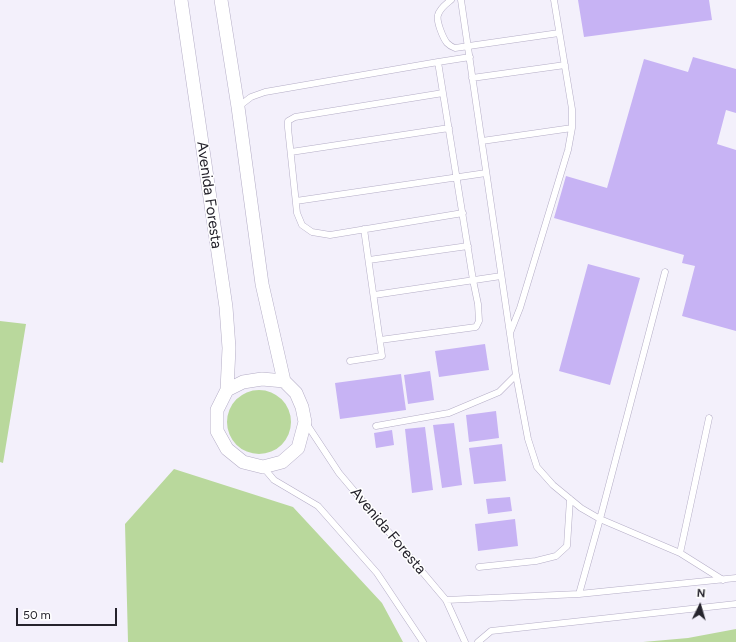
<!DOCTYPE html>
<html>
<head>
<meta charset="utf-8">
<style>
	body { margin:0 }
	#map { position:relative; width:736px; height:642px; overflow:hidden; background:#f3f0fb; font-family:Figtree,sans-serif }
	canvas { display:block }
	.north { position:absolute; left:680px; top:586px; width:40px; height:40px; -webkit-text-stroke:3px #fff; paint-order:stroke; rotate:5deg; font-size:11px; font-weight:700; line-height:16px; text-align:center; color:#25232c }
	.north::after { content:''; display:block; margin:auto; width:14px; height:18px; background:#25232c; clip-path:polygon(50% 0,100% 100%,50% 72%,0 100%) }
	.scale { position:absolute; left:16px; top:608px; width:101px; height:18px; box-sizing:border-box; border:2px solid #25232c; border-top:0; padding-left:5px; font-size:12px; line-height:14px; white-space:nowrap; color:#25232c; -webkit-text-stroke:3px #fff; paint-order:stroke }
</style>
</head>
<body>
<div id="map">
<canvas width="736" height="642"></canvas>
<div class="north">N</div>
<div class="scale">50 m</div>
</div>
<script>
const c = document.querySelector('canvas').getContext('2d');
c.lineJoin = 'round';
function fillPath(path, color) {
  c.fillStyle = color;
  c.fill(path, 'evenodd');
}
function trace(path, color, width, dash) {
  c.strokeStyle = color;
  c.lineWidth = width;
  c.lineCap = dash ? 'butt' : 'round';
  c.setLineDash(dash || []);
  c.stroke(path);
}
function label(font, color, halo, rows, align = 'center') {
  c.font = font + ' Figtree,sans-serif';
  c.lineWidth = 3;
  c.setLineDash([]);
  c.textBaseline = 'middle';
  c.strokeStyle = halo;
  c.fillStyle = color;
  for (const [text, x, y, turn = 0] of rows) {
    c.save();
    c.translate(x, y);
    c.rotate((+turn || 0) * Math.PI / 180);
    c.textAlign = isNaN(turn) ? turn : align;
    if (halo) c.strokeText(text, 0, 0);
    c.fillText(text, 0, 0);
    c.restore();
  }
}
fillPath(new Path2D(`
	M0 321 26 324 3 463 0 462Z
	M227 422a32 32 0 1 1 64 0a32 32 0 1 1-64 0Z
	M174 469 293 507 382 603 403 642H128L125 524Z
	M736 629V642H643L688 638Z`), '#b9d89c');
fillPath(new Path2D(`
	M578 0H709L712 20 584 37Z
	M693 57 736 69V113L726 110 717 144 736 150V331L682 316 695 266 682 263 684 255 554 218 566 176 607 188 644 59 688 72Z
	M588 264 640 278 610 385 559 371Z
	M485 344 489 370 439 377 435 351Z
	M430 371 434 400 408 404 404 375Z
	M401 374 406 410 340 419 335 383Z
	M496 411 499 438 469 442 466 415Z
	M454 423 462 485 442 488 433 425Z
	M425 427 433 490 412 493 405 429Z
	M392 430 394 445 376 448 374 433Z
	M502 444 506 481 474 484 469 448Z
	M510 497 512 511 488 514 486 499Z
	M515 519 518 546 478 551 475 524Z`), '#c7b3f4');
const service = new Path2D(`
	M451 0C446 4 440 8 438 15 436 21 443 38 447 43 449 45 452 47 455 48L559 33
	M461 0 516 375 528 439 537 467 553 485 581 508 600 519 680 553 723 580
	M472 78 565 65
	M443 93 295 117 288 121V128L297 213 302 225 312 232 330 235 463 213
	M238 107 251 97 265 92 438 62 470 57
	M482 141 572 128
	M291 152 449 128
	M296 201 486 173
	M369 260 468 246
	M374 295 501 276
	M510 333 520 308 568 150 572 128V109L554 0
	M380 340 476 327 479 321 478 304 473 280 438 62
	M350 361 382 356 364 229
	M306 423 339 473 446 600 465 642
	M376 426 449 413 499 392 516 375
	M263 467 274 480 318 506 377 573 423 642
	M680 553 709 418
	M479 567 536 561 556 556 567 546 570 499
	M579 594 600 519 665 272
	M446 600 579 594 736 578
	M478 642 491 631 736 604`);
const minor = new Path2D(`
	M181 0 226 307 229 348 227 390
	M221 0 238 107 262 284 284 381
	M262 379 284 381 296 393 302 407 305 422 298 448 282 462 263 467 243 462 227 449 217 431V410L227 390 243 382Z`);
trace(service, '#b4adc6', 7);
trace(minor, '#b4adc6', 14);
trace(service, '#fff', 6);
trace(minor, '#fff', 13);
label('15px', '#25232c', '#fff', [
	["Avenida Foresta",209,195,82],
	["Avenida Foresta",388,531,50]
]);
</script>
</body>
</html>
